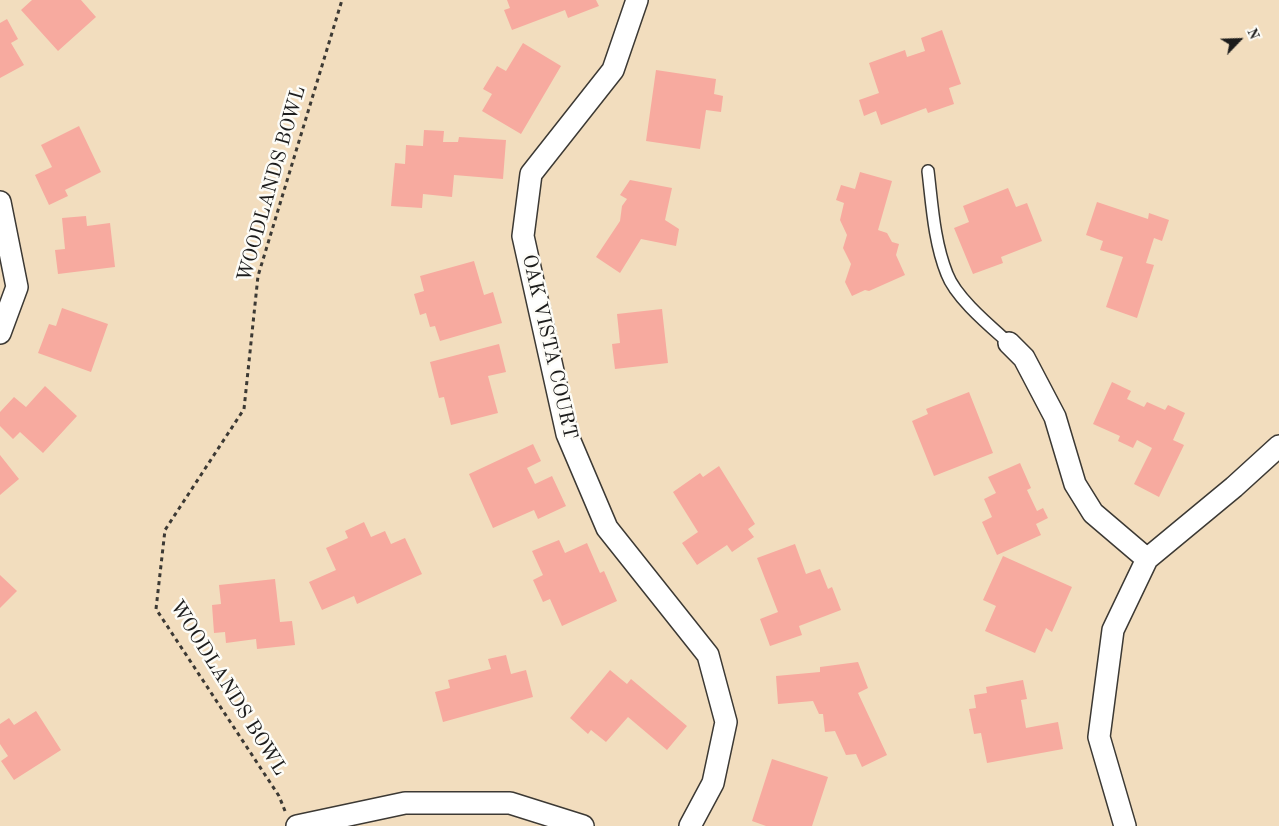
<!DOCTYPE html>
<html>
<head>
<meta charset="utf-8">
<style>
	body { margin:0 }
	#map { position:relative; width:1279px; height:826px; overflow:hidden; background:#f2ddbe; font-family:"Old Standard TT",serif }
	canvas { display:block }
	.north { position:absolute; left:1214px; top:15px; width:50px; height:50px; -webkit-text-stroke:4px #fdfcf7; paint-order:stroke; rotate:66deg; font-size:14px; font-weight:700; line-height:20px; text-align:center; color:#1c1c1c }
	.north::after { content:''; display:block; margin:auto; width:18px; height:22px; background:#1c1c1c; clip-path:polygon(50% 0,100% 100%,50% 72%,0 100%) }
</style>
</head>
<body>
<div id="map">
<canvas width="1279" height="826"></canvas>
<div class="north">N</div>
</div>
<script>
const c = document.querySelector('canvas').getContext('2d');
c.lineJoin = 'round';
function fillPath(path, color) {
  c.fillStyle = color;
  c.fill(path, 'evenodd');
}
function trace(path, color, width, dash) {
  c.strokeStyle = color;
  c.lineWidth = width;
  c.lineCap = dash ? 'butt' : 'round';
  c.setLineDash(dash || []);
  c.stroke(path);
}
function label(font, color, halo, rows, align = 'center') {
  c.font = font + ' "Old Standard TT",serif';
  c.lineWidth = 5;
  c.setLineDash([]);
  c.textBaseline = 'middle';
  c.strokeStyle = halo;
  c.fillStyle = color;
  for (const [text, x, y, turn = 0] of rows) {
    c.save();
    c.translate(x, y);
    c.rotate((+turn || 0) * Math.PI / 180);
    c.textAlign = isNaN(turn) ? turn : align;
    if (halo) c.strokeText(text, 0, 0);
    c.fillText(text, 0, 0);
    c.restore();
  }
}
fillPath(new Path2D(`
	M32 0H81L96 17 58 51 21 10Z
	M507 0H596L599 6 568 18 565 10 512 30 504 10 510 8Z
	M7 19 18 39 11 43 24 65 0 78V23Z
	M942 30 961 84 949 88 954 104 928 113 926 108 881 125 876 111 864 116 859 100 879 93 869 63 905 50 907 57 925 51 921 38Z
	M523 43 561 66 521 134 482 111 492 94 483 89 497 66 506 71Z
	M656 70 716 79 714 94 723 96 721 112 706 110 700 149 646 141Z
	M79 126 101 172 65 190 68 196 49 205 35 175 52 167 41 145Z
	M424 130 444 131 443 142H458L459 137 506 140 503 179 454 175 452 197 423 194 422 208 391 206 395 163 405 164 406 145 423 146Z
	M860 172 892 181 878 230 887 233 892 242 899 244 896 255 905 275 869 291 865 290 852 296 845 282 851 264 843 248 847 235 840 220 844 203 836 200 841 185 855 189Z
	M630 180 672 188 665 220 679 229 676 246 641 239 620 273 596 257 620 221 622 206 627 199 620 195Z
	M1008 188 1016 207 1027 203 1042 241 1001 257 1003 263 973 274 954 228 969 222 963 206Z
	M1097 202 1148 219 1149 213 1169 220 1162 241 1154 238 1146 263 1154 265 1137 318 1106 307 1123 257 1100 250 1103 241 1086 235Z
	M86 216 87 226 110 223 115 267 58 274 55 250 65 249 62 218Z
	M474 261 484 295 493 292 502 323 440 341 435 326 430 327 426 313 420 315 414 294 424 291 420 276Z
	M62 308 108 324 91 372 38 353 49 324 56 326Z
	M662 309 668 363 615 369 612 344 620 343 617 314Z
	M499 344 506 372 488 376 498 413 451 425 444 397 439 398 430 362Z
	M1112 382 1131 391 1127 399 1144 407 1147 402 1165 410 1168 405 1185 413 1173 440 1184 445 1159 497 1134 484 1152 448 1137 440 1133 448 1118 441 1120 436 1093 424Z
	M45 386 77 416 43 453 20 432 13 439 0 426V412L14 397 26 407Z
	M969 392 993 453 934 476 912 421 928 414 926 409Z
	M533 444 541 461 527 468 535 484 552 476 566 506 538 519 534 510 493 528 469 474Z
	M0 455 19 479 0 495Z
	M1020 463 1031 488 1027 490 1037 511 1043 508 1048 518 1036 524 1041 535 997 555 982 522 992 517 984 499 996 493 988 477Z
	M719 466 755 524 748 529 754 537 732 552 727 545 697 565 682 543 698 532 673 492 700 473 703 477Z
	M364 522 371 537 385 531 391 544 405 538 422 574 357 604 354 596 322 610 309 582 336 570 326 548 348 538 345 531Z
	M559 540 565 553 587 543 600 573 604 571 617 601 562 626 550 599 543 602 533 580 543 575 532 551Z
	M795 544 806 574 820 569 828 589 832 587 841 610 799 626 802 635 770 646 760 619 778 612 757 558Z
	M1003 556 1072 587 1052 632 1046 628 1035 653 985 631 996 606 983 600Z
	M0 575 17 591 0 608Z
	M275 579 280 622 292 621 295 645 257 649 256 639 226 643 225 632 214 633 212 605 221 604 219 585Z
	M506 655 511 674 526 670 533 697 443 722 435 692 450 688 448 680 491 669 488 659Z
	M858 662 868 688 858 693 887 755 862 767 856 754 846 755 835 731 825 732 823 714H819L813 701 778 704 776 676 820 672V667Z
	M610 670 627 684 631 679 687 726 667 750 628 717 606 742 591 730 588 734 570 718Z
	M1023 680 1027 699 1021 700 1026 728 1058 722 1063 749 987 763 981 733 974 734 969 709 976 708 974 695 987 693 986 687Z
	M36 711 61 750 14 780 1 761 8 756 0 744V724L9 718 14 725Z
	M772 759 828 777 812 826H766L752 821Z`), '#f7aa9f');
const service = new Path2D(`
	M928 171C932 204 934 242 947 274 956 298 990 326 1009 343`);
const minor = new Path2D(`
	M637 0 613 70 531 174 523 236 567 434 607 528 708 655 726 722 713 783 690 826
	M0 202 17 287 0 333
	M1009 343 1024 358 1055 417 1075 484 1093 513 1147 559
	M297 826 405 803H510L583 826
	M1125 826 1099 737 1113 630 1147 559 1234 487 1279 446`);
trace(service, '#3c3934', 14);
trace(minor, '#3c3934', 24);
trace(new Path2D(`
	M285 811 279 796 156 609 165 530 244 409 258 276 342 0`), '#3c3934', 3, [4, 4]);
trace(service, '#fff', 11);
trace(minor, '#fff', 21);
label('20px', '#1c1c1c', '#fdfcf7', [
	["WOODLANDS BOWL",272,184,-74],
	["OAK VISTA COURT",549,347,77],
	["WOODLANDS BOWL",228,688,58]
]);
</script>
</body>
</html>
